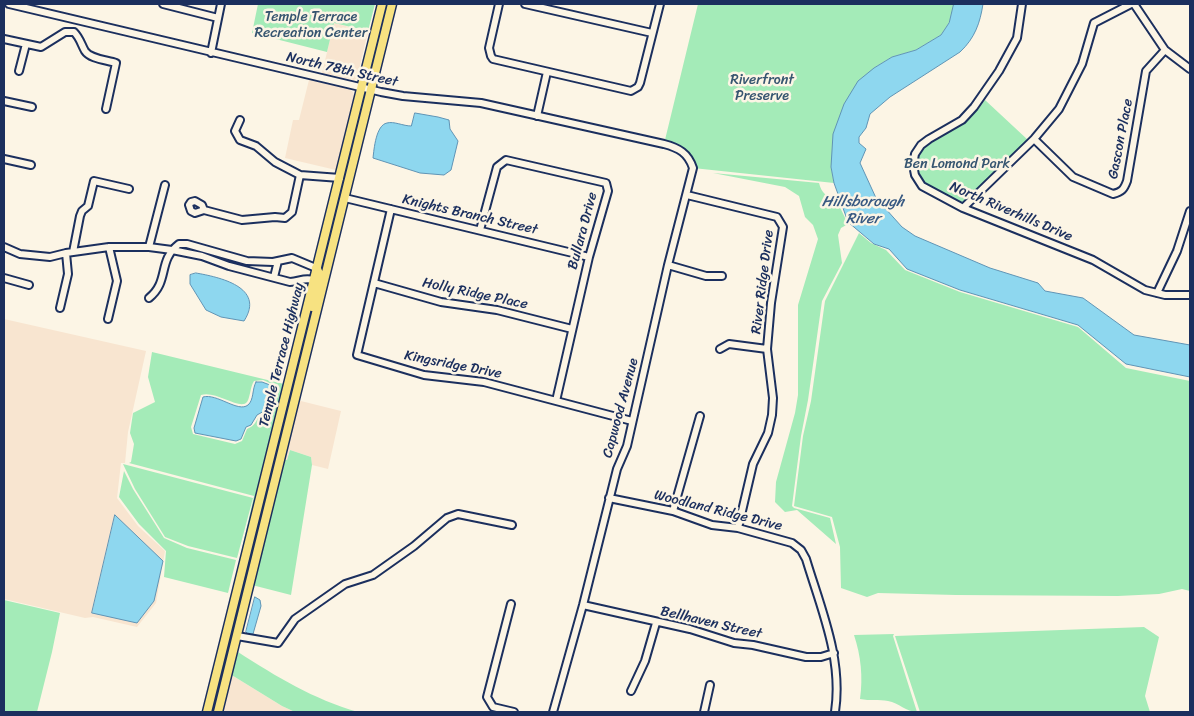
<!DOCTYPE html>
<html>
<head>
<meta charset="utf-8">
<style>
	body { margin:0 }
	#map { position:relative; width:1194px; height:716px; overflow:hidden; background:#fcf5e5; font-family:Sriracha,sans-serif }
	canvas { display:block }
	.frame { position:absolute; inset:0; border:5px solid #1b2f5e; pointer-events:none }
</style>
</head>
<body>
<div id="map">
<canvas width="1194" height="716"></canvas>
<div class="frame"></div>
</div>
<script>
const c = document.querySelector('canvas').getContext('2d');
c.lineJoin = 'round';
function fillPath(path, color) {
  c.fillStyle = color;
  c.fill(path, 'evenodd');
}
function trace(path, color, width, dash) {
  c.strokeStyle = color;
  c.lineWidth = width;
  c.lineCap = dash ? 'butt' : 'round';
  c.setLineDash(dash || []);
  c.stroke(path);
}
function label(font, color, halo, rows, align = 'center') {
  c.font = font + ' Sriracha,sans-serif';
  c.lineWidth = 5;
  c.setLineDash([]);
  c.textBaseline = 'middle';
  c.strokeStyle = halo;
  c.fillStyle = color;
  for (const [text, x, y, turn = 0] of rows) {
    c.save();
    c.translate(x, y);
    c.rotate((+turn || 0) * Math.PI / 180);
    c.textAlign = isNaN(turn) ? turn : align;
    if (halo) c.strokeText(text, 0, 0);
    c.fillText(text, 0, 0);
    c.restore();
  }
}
fillPath(new Path2D(`
	M334 23 368 32 357 78 354 80 322 73Z
	M309 80 349 89 353 92 355 98 336 170 285 158 293 120H299Z
	M4 319 146 351 128 432 125 463H121L117 498 138 526 165 551 156 603 137 627 93 617 85 618 4 599Z
	M297 400 341 411 328 469 312 465 311 457 290 450 287 460 283 459Z
	M230 674 282 706 295 712H221Z`), '#f8e5d0');
fillPath(new Path2D(`
	M258 4H375L368 31 334 23 327 52 252 33Z
	M698 4H954V6L949 23 941 35 916 50 892 57 874 68 831 167 834 183 693 168 690 158 664 144Z
	M985 100 1028 140 966 201 960 203C950 198 928 189 922 182 913 170 915 155 925 146 947 133 970 121 985 100Z
	M713 173 819 183C822 194 826 196 836 199L848 224 841 228 838 235 842 263 822 301 808 400 801 436 792 506 794 508 830 518 836 544 797 510 785 512 775 502 776 482 795 413 798 395V305L818 239 813 225 805 217 799 196 785 187Z
	M859 233 871 243 886 250 905 270 960 292 1078 327 1126 368 1190 381V591L1182 589 1159 594 1118 596 956 595 878 593 867 597 841 588 840 547 832 517 794 506 803 436 811 401 825 301Z
	M152 352 284 384 235 585 234 584 254 496 129 463 131 462 134 444 130 433 133 413 155 402 148 377ZM263 380 272 384C275 391 273 404 268 411 265 414 261 414 258 418 255 423 254 426 247 429L242 441 235 444 193 434 191 427 201 395C215 390 238 409 246 403 250 400 250 387 254 381Z
	M290 450 311 457 312 465 291 595 252 585 282 459 287 460Z
	M273 456 277 457 246 584 242 582Z
	M123 464 253 498 237 558 188 546 165 537 135 489Z
	M124 471 133 489 164 538 187 548 236 560 228 593 164 577 166 551 139 524 119 497Z
	M4 600 60 613 52 652 37 712H4Z
	M1144 627 1159 637 1145 696 1150 712H920L895 636Z
	M894 634 893 636 917 712C906 712 899 703 888 701 879 699 870 701 860 699 863 677 861 656 854 635Z
	M238 652C277 677 313 699 358 712H295L282 706 230 674 235 656Z`), '#a4ebb8');
const water = new Path2D(`
	M954 4H983C980 23 975 38 960 52L890 97 870 114 866 128 859 137V143L866 149 860 163 876 198 902 227 915 236 990 268 1038 283 1045 291 1083 298 1134 335 1190 345V377L1126 364 1078 325 960 290 907 269 889 249 874 244 848 222 834 183 831 167 833 134 844 104 858 81 874 68 892 57 916 50 941 35 949 23Z
	M415 113 438 117 449 120 450 129 458 141 451 170 444 175 420 173 373 158C374 149 376 125 387 123 394 121 403 126 411 126Z
	M196 273C219 277 266 287 244 321L221 317 206 310 190 284V275Z
	M256 382H262L270 385C274 393 269 402 266 410L257 415 251 425 246 427 241 439 236 441 195 433 194 428 203 397C217 393 238 413 248 405 254 400 252 389 256 382Z
	M115 515 163 561 154 601 137 623 92 613Z
	M255 597 260 600 261 606 253 634 249 635 246 632Z`);
fillPath(water, '#8ed7ef');
trace(water, '#6094b5', 1);
const minor = new Path2D(`
	M9 4 381 92 403 96 481 103 664 144C679 148 688 153 693 168L668 265 627 446 617 469 583 605 553 712
	M163 4 218 18
	M499 4 489 48 491 56 493 59 631 91 638 87 640 83 660 4
	M525 4 652 33
	M1022 4 1017 38 999 71 974 107 962 120 929 139 921 145 915 154 913 165 915 175 922 186 963 208 1093 260 1145 290 1165 295H1190
	M1134 4 1165 50 1190 69
	M4 39 41 47 65 32H74C80 38 81 44 85 51 90 59 107 60 116 63L106 109
	M211 53 221 4
	M19 71 26 44
	M4 101 32 107
	M537 116 547 72
	M240 120 235 131 240 140 256 146 275 162 300 175 340 178
	M1034 139 1073 177 1113 194C1122 192 1124 189 1127 181L1146 71 1165 50
	M4 159 31 165
	M687 195 777 217 783 227 771 303 767 349 773 398 772 415 768 433 753 464 738 528
	M345 198 589 257
	M963 208 1034 139 1059 109 1082 64 1094 23 1131 4
	M391 209 357 355 424 375 484 382 632 421
	M204 210 195 213 191 211 189 205 191 202 195 201 202 205 204 210 242 220 275 217 285 218 292 212 300 175
	M480 230 497 167 506 160 606 183 608 191 589 257 556 401
	M4 247 20 254 50 257 66 253 109 247H149L172 250 202 256 229 266 290 282C299 282 304 277 313 280
	M149 247 165 185
	M73 252 80 216 82 211 88 206 94 181 129 189
	M668 265 706 276H722
	M274 277 278 261
	M4 278 29 285
	M374 283 441 302 497 310 572 329
	M1157 293 1177 251 1190 211
	M149 298C170 281 157 261 179 244H187L247 261 273 262 292 258 316 268
	M60 308 68 274 66 253
	M108 319 117 281 109 247
	M720 349 729 344 767 349
	M609 498 673 511 712 525 738 528 792 543 801 550 806 559C821 609 843 659 835 712
	M673 511 700 416
	M511 604 487 697 493 707 514 712
	M583 605 690 629 734 643 753 645 806 657H821L834 653
	M237 636 278 643 295 619 345 584 373 575 414 546 447 518 458 514 512 525
	M631 691 645 661 656 623
	M704 712 710 685`);
const major = new Path2D(`
	M312 307C315 296 324 277 316 268
	M207 712 382 4
	M218 712 392 4`);
trace(minor, '#1b2f5e', 10);
trace(major, '#1b2f5e', 11);
trace(minor, '#fcf5e5', 6);
trace(major, '#f7e281', 8);
label('14px', '#365570', '#fcf5e5', [
	["Temple Terrace",311,17],
	["Recreation Center",311,33],
	["Riverfront",762,80],
	["Preserve",762,96],
	["Ben Lomond Park",957,164]
]);
label('14px', '#1b2f5e', '#fcf5e5', [
	["North 78th Street",342,70,13],
	["Gascon Place",1121,139,-79],
	["North Riverhills Drive",1011,212,23],
	["Knights Branch Street",470,215,13],
	["Bullara Drive",583,231,-75],
	["River Ridge Drive",763,282,-83],
	["Holly Ridge Place",475,294,12],
	["Temple Terrace Highway",282,355,-76],
	["Kingsridge Drive",453,365,11],
	["Capwood Avenue",621,408,-75],
	["Woodland Ridge Drive",718,511,14],
	["Bellhaven Street",711,623,13]
]);
label('italic 15px', '#385982', '#fcf5e5', [
	["Hillsborough",863,202],
	["River",863,219]
]);
</script>
</body>
</html>
